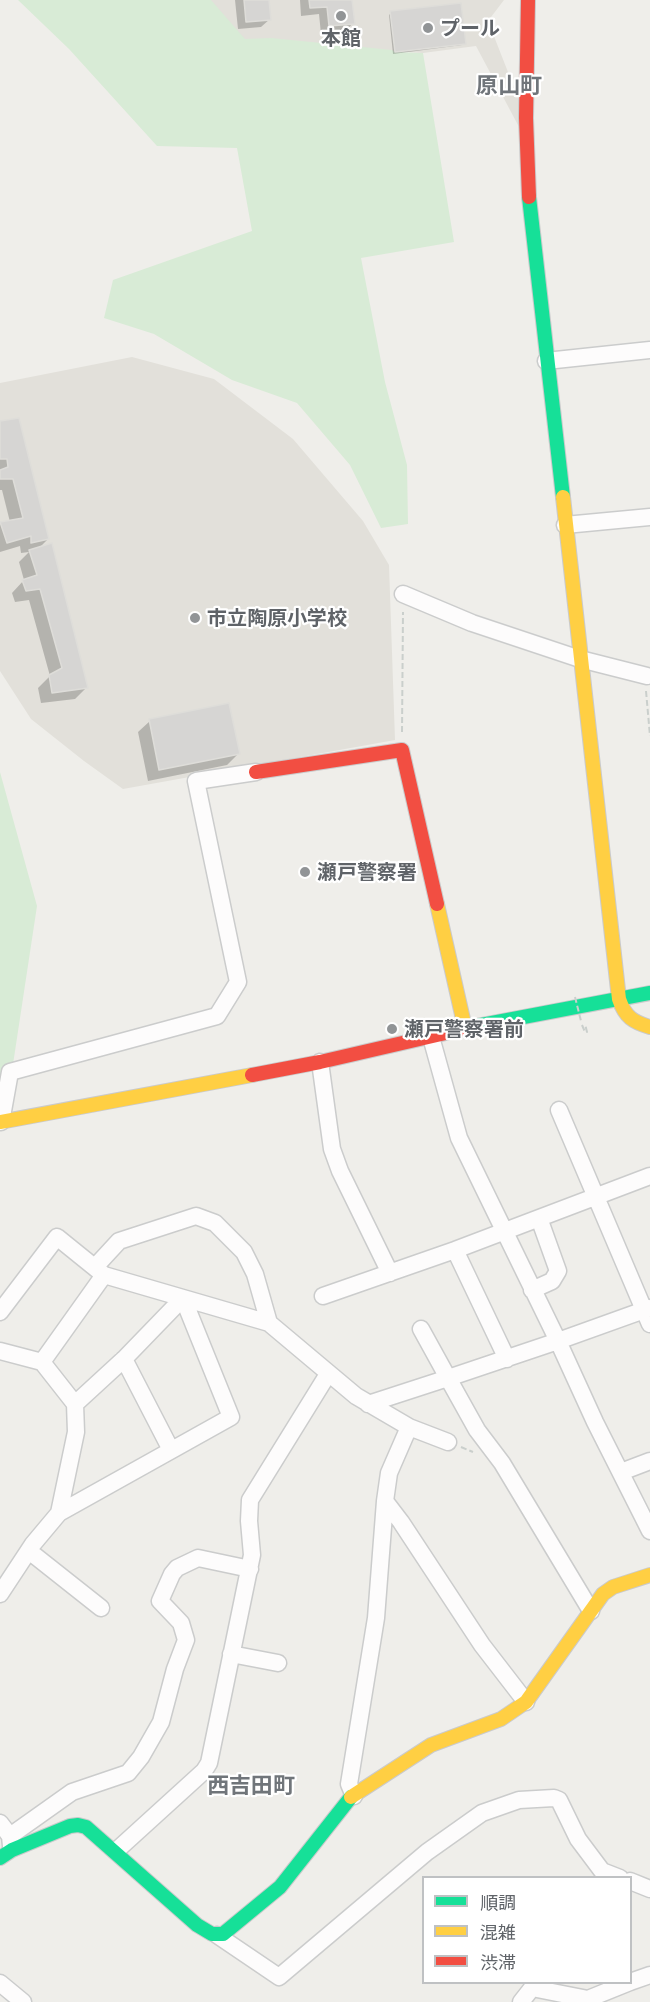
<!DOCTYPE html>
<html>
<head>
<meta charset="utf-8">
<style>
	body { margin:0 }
	#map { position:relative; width:650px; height:2002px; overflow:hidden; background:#efeeea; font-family:Ubuntu,"Noto Sans JP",sans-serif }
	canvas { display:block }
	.legend { position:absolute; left:422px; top:1876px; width:210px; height:108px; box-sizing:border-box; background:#fff; border:2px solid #bfc1c3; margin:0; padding:8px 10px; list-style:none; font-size:18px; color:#5f6368 }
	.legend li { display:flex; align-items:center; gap:12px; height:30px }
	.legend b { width:30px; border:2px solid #bfc1c3 }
</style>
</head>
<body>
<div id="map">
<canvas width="650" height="2002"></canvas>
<ul class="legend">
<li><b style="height:8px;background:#16e098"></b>順調</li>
<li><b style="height:8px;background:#ffcf43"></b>混雑</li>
<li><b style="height:8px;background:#f24e42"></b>渋滞</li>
</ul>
</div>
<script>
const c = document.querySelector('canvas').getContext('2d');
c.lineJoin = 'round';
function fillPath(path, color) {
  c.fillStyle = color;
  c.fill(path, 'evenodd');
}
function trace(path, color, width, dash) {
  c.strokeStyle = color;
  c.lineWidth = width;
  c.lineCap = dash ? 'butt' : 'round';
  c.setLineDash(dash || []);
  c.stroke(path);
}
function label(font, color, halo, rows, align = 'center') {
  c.font = font + ' Ubuntu,"Noto Sans JP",sans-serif';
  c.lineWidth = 4.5;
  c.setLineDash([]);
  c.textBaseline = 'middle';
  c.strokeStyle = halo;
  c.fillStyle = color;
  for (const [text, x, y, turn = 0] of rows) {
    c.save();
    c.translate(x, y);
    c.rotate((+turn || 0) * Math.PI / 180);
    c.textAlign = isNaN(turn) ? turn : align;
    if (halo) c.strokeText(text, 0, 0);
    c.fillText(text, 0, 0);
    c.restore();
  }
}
fillPath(new Path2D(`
	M210 0H504L488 21 526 118 527 142 476 46 423 53 242 42Z
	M132 357 214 379 293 439 363 521 389 565 395 740 123 789 84 761 31 719 0 671V383Z`), '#e2e0da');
fillPath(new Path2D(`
	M18 0H211L245 39 271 38 392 50 395 52 423 53 454 242 361 258 385 382 407 465 408 524 381 528 350 465 297 403 232 380 154 334 104 318 113 280 252 231 237 148 157 146 69 49Z
	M0 772 37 906 10 1084H0Z`), '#d8ebd6');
fillPath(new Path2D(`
	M235 0H268L270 19 261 27 238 29Z
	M300 0H351L353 23 345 32 321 34 319 14 301 16Z
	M391 13 464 43 462 45 393 54 389 15Z
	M0 422 48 539 38 549 87 687 75 699 41 703 38 688 50 676 29 600 15 602 12 593 24 580 19 562 29 552 21 553 20 546 0 552V524L10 522 2 490H0Z
	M150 721 238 754 227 765 148 781 138 732Z`), '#0003');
const building = new Path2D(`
	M244 0H269L271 20 246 22Z
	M309 0H352L355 24 329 26 327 7 310 8Z
	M461 3 466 44 395 52 390 11Z
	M19 418 49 539 31 543V536L7 543 0 522 23 518 13 479H0V470L8 467 7 459H0V421Z
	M52 543 88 688 52 693 49 675 62 668 40 589 26 591 22 580 37 575 29 550Z
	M229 703 240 754 159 770 149 719Z`);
fillPath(building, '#d6d5d3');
trace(building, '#deddd9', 1.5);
const street = new Path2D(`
	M546 361 650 350
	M565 525 650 517
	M403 594 472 623 580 659 647 676
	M431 1037 459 1138 558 1341 595 1422 650 1531
	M320 1062 332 1149 340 1171 390 1273
	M559 1110 650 1324
	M1 1122 10 1072 217 1016 238 982 196 781 256 772
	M455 1250 507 1359
	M95 1267 119 1241 196 1216 215 1223 244 1252 255 1274 269 1323
	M532 1290 552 1281 558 1271 539 1218
	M323 1296 455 1250 650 1176
	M0 1312 57 1237 104 1275 269 1323 356 1396 409 1427 389 1473 385 1501 376 1618 349 1784 354 1796
	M0 1351 42 1362 75 1404 76 1432 59 1513 33 1544 0 1594
	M124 1359 171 1450
	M42 1362 104 1275
	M75 1404 124 1359 183 1298
	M368 1404 448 1378 421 1329
	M409 1427 448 1442
	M621 1472 650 1461
	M385 1501 401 1522 482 1645 526 1702
	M59 1513 231 1417 183 1298
	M29 1551 101 1608
	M591 1611 502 1463 477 1430 448 1378 558 1341 650 1308
	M231 1654 278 1663
	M0 1823 10 1836 11 1846
	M10 1836 72 1792 128 1773 141 1757 161 1722 175 1669 186 1640 181 1623 160 1601 172 1574 177 1568 198 1558 250 1569
	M116 1851 204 1771 209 1763 252 1555 249 1521 250 1500 328 1374
	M630 1881 650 1889
	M217 1935 279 1977 427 1852 482 1813 519 1800 554 1798 559 1800 578 1839 602 1871 620 1878
	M630 1982 650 1975
	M0 1983 23 2002
	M521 2002 532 1988 588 1999 630 1982`);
const fast = new Path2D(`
	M529 197 563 497
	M476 1026 650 993
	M0 1858 12 1850 70 1826 78 1825 86 1827 197 1925 212 1934H223L280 1887 351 1797`);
const slow = new Path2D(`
	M563 497 619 999C625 1017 633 1022 650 1027
	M437 904 465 1028
	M0 1122 252 1075
	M351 1797 431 1745 501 1719 526 1702 603 1594 613 1587 650 1575`);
const jam = new Path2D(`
	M528 0 526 118 529 197
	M256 772 402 750 437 904
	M252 1075 320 1062 476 1026`);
trace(street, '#cbcccc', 19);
trace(fast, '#cacacb', 16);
trace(slow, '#cacacb', 16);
trace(jam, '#cacacb', 16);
trace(new Path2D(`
	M646 691 650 736
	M402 732 403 612
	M582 1025 585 1032H587L585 1024
	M461 1447 473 1452`), '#cacfcc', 2, [6, 3]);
trace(street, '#fdfcfc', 16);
trace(fast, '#16e098', 14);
trace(slow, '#ffcf43', 14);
trace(jam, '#f24e42', 14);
trace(new Path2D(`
	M575 997 581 1021`), '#cacfcc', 2, [6, 3]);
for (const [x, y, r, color] of [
	[341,16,6,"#919496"],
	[428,28,6,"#919496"],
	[195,618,6,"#919496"],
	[305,872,6,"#919496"],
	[392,1029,6,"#919496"]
]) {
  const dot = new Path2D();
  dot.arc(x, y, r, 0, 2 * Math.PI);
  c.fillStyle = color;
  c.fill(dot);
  trace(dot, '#fff', 2);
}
label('bold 20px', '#5f6368', '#fff', [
	["プール",440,28],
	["本館",341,38,"center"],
	["市立陶原小学校",207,618],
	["瀬戸警察署",317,872],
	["瀬戸警察署前",404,1029]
], 'left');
label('bold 22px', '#70757a', '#fff', [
	["原山町",509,86],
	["西吉田町",251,1786]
]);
</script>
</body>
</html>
